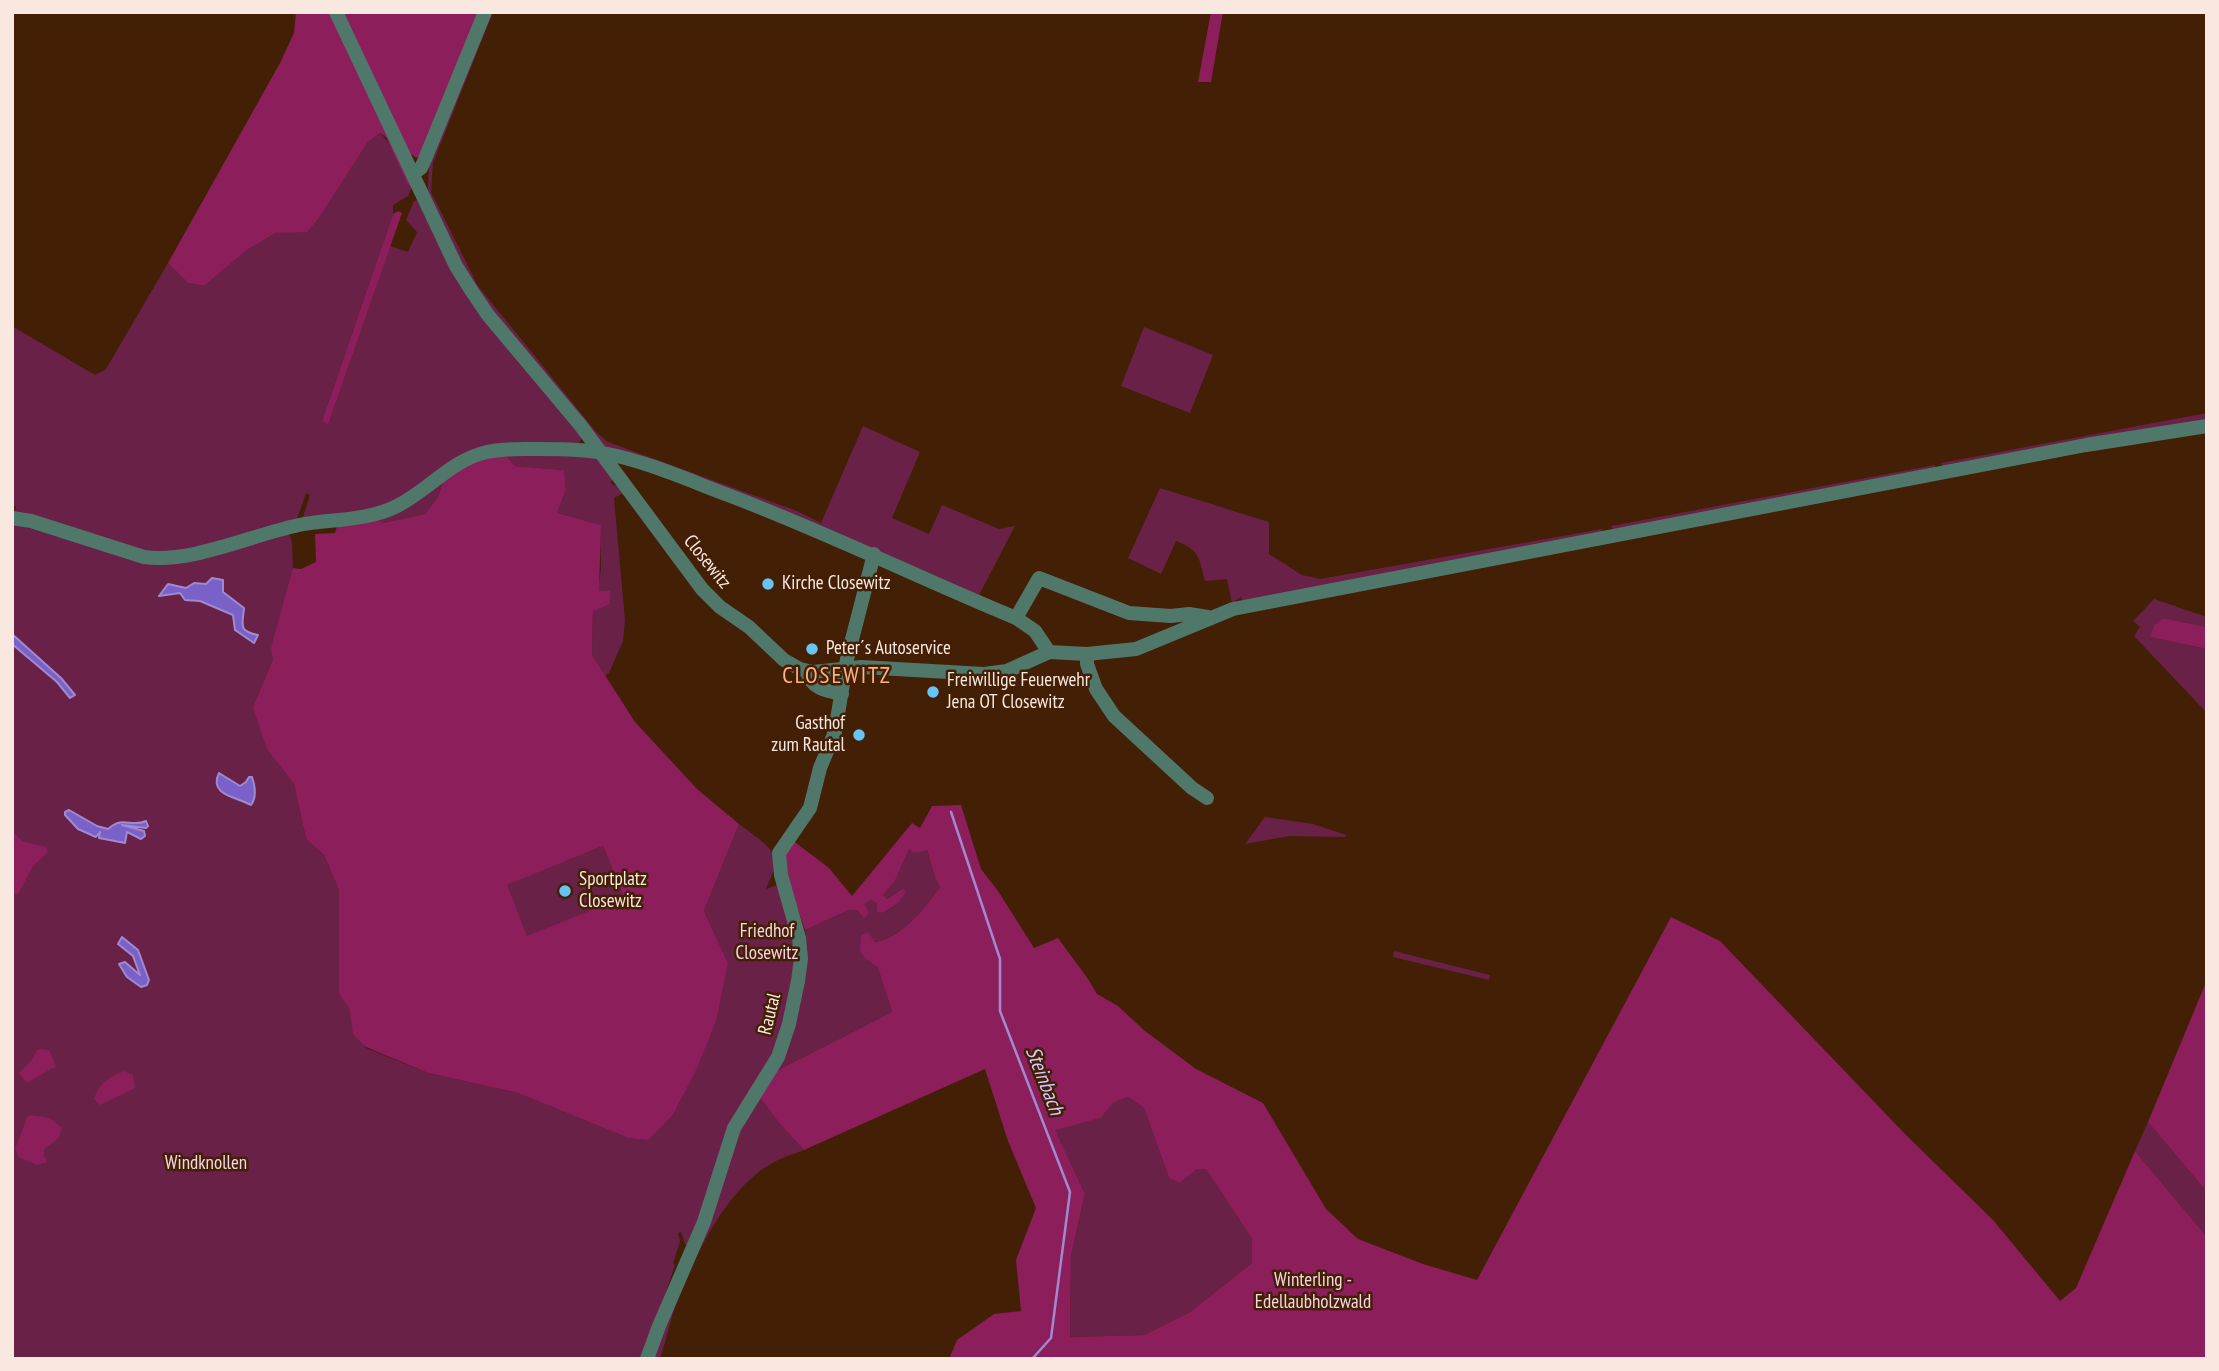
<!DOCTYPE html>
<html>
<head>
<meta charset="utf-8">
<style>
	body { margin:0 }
	#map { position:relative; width:2219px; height:1371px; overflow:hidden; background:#431f06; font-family:"PT Sans Narrow",sans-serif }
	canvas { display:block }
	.frame { position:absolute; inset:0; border:14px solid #f9e8df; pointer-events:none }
</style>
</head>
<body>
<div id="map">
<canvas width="2219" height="1371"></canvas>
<div class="frame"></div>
</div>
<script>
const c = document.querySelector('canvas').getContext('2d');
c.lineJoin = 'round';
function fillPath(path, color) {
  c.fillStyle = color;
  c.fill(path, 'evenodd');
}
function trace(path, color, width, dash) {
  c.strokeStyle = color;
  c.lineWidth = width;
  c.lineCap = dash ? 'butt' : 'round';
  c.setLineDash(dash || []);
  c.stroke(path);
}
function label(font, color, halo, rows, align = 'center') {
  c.font = font + ' "PT Sans Narrow",sans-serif';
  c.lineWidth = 5;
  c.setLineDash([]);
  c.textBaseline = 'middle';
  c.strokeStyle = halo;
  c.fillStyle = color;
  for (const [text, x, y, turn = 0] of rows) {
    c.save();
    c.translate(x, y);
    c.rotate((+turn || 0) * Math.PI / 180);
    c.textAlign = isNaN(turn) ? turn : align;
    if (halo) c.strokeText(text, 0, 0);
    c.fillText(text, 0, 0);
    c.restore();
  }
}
fillPath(new Path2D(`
	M489 12H493L433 163 431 192 478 286 597 433 608 442 797 511 821 523 863 426 920 452 892 518 929 534 942 505 999 529 1015 526 978 597 605 448 474 288 428 194 429 162Z
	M380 133C388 139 406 172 414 183L408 196 393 205V214L322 421 328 425 390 246 408 252 417 232 406 220 414 201 422 199 454 268 583 435 578 445 517 444 384 508 322 517H303L310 495 306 493 296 522 178 553H149L12 513V509L15 510 16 507 12 504V326L95 375 106 369 168 263 188 283 204 286 247 250 276 233 307 231 319 218 368 142Z
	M1144 327 1213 355 1190 413 1121 386Z
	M2207 413V420L1943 468 1941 463Z
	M505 454 589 456 601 460 613 476 611 483 616 486 620 483 625 492 614 498 625 620 623 641 609 673 605 676 592 655 593 611 598 592 601 568 600 525 557 513 566 490 564 470 515 466Z
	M1935 465V470L1615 534 1611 526Z
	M444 478 438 497 425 514 383 523 375 517Z
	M1160 488 1269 522V554L1302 575 1320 579 1602 529V536L1243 602 1241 597 1232 603 1227 579 1205 581C1199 558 1200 550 1176 541L1161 574 1128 558Z
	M12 523 136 560 288 531 292 542 293 568 273 659 253 707 278 763 294 784 306 839 324 855 339 890V994L349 1007 352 1027 366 1048 428 1073 518 1093 628 1138 648 1139 673 1115 694 1075 728 963 704 911 739 824C750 833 775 847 775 861 775 870 769 881 766 889L777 885 782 890 796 958 785 1023 768 1067 690 1243 686 1246 681 1232 678 1233 680 1241 673 1263 675 1265 643 1359H12Z
	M2154 599 2207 617V627L2163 618 2150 637 2207 649V713L2134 636 2140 627 2133 621Z
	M1265 817 1313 824 1346 835 1345 837 1289 836 1245 844Z
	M603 846 624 897 527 937 506 885Z
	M909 849 927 850 935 878 940 887C926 907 900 939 874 942L866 959 878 968 892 1012 774 1072 806 940 805 930 849 910H857L863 917 864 904 871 900 877 902V912L884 913 898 903 903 888 886 899 883 895 895 881Z
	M1394 951 1490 975 1489 980 1393 957Z
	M758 1095 780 1124 804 1150C792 1155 779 1158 769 1165 725 1191 692 1260 675 1307 669 1324 666 1342 660 1359H652L738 1127Z
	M1128 1097 1144 1108 1169 1178 1180 1183 1197 1169H1206L1252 1239V1263L1190 1312 1144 1335 1070 1337 1071 1256 1085 1194 1054 1129 1101 1118 1113 1103Z
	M2148 1122 2207 1192V1237L2135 1151Z`), '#6a2148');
fillPath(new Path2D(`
	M296 12H331L414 183 408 185 386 137 380 133 368 142 319 218 307 232 276 233 247 250 204 286 188 283 168 263 280 63 294 33Z
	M342 12H480L423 154 417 158 408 152Z
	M1211 12H1223L1211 82H1198Z
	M398 211 402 213 328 425 322 421 393 214Z
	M505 454 515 466 564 470 566 490 557 513 601 525 599 591H610V604L593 611 592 655 635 722 697 789 739 824 704 911 728 963 716 1021 694 1075 673 1115 648 1140 628 1138 518 1093 428 1073 366 1047 353 1034 349 1008 339 994V890L324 855 306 839 294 784 267 749 253 707 273 659 271 648 293 568 301 569 316 562 315 534 335 533 338 523 375 517 383 523 425 514 438 497 444 478 465 464ZM603 846 624 897 527 936 507 885Z
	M2163 618 2207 627V649L2150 637 2154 626Z
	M961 805 981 869 998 891 1034 948 1058 938 1088 979 1097 994 1118 1006 1145 1031 1196 1069 1263 1103 1326 1209 1358 1239 1423 1264 1477 1280 1671 917 1720 941 1905 1134 1993 1220 2060 1301 2076 1288 2135 1151 2207 1237V1359H949L957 1340 994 1314 1021 1311 1016 1260 1036 1208 1008 1141 985 1069 804 1150 780 1124 758 1095 774 1072 892 1012 878 968 866 959 860 951 861 935 868 932 875 942C900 939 926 907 940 887L935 878 927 850 915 853 909 849 895 881 883 895 887 899 903 888 906 892 898 903 883 913 877 912V903L871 900 864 904 869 913 864 918 857 910H849L805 930 786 873 784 856 792 840 829 868 852 896 912 823 920 828 932 806ZM1128 1097 1144 1108 1169 1178 1180 1183 1197 1169H1206L1252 1239V1263L1190 1312 1144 1335 1070 1337 1071 1256 1085 1194 1055 1130 1101 1118 1113 1103Z
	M12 831 22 841 46 847 48 852 33 866 18 894H12Z
	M2207 980V1192L2148 1122Z
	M38 1049 49 1050 56 1066 27 1083 19 1073 30 1062Z
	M124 1071 133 1075 135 1088 100 1105 94 1099C98 1085 110 1076 124 1071Z
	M30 1115 50 1118 62 1128 58 1139 44 1149V1156L47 1162 37 1165 19 1157 15 1149 27 1118Z`), '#8c1e5c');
const water = new Path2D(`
	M212 578 223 580V592L244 608C243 624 237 631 258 635L254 643 235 630 233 615 200 601 185 600 180 593 159 596 168 584 186 588 194 583 206 584Z
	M12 634 61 678 75 695 70 698 57 682 12 644Z
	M219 773 240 786 246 782 249 777H252C255 786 257 797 251 805 237 797 208 795 219 773Z
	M69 810 97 826 108 829C124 815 131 828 146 821L148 826 146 828 122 825 144 831 145 836 141 839 127 832 125 843 99 838 100 832 96 837 78 829 65 815V812Z
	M122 937 138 950 149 980 147 985 141 987 127 977 119 964 125 962 140 975 133 956 118 944Z`);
fillPath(water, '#7961c9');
trace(water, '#9f8ad0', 2);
trace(new Path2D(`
	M951 812 1000 959V1011L1070 1192 1051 1338 1032 1359`), '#9f8ad0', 2.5);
trace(new Path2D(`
	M336 12 456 266 471 290 488 315 581 426 702 589 720 607 749 627 784 660 800 669 813 672 861 667 984 674 1007 671 1049 652 1087 654 1136 649 1233 609 2086 445 2207 426
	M413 174 421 168 425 159 485 12
	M12 518 31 521 144 557C191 564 251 535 299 525 330 519 368 521 397 506 429 490 451 460 487 452 504 448 522 449 540 449 560 449 583 449 603 453 646 461 688 480 728 495 826 532 919 578 1016 618L1035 631 1049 652
	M1016 618 1039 578 1129 613 1171 616 1189 614 1208 617
	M1087 654V664L1096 689 1114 716 1192 788 1207 798
	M807 671C811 689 826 691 842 694
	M647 1359 659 1326 704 1222 734 1128 778 1057 789 1024 798 981 801 959 799 938 781 875 779 853 810 808 820 768 835 732 847 659 874 554`), '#50786a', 14);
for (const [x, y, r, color] of [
	[768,584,7,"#68c4f0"],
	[812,649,7,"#68c4f0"],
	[933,692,7,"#68c4f0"],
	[859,735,7,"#68c4f0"],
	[565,891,7,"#68c4f0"]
]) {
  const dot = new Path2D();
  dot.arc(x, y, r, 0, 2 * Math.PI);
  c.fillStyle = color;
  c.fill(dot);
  trace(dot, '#431f06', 2.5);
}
label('19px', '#f9e8df', '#431f06', [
	["Closewitz",707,562,51],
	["Rautal",770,1014,-76]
]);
label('19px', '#f9e8df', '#431f06', [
	["Kirche Closewitz",782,584],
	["Peter´s Autoservice",826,649],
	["Freiwillige Feuerwehr",947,681],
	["Jena OT Closewitz",947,703],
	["Gasthof",845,724,"right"],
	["zum Rautal",845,746,"right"],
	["Sportplatz",579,880],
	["Closewitz",579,902]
], 'left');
label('19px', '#f4d6e2', '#431f06', [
	["Friedhof",767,932],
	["Closewitz",767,954],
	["Windknollen",206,1164],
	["Winterling -",1313,1281],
	["Edellaubholzwald",1313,1303]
]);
label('italic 21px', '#d0c8fe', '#431f06', [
	["Steinbach",1044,1081,69]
]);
c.letterSpacing = '2px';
label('23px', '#feb183', '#431f06', [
	["CLOSEWITZ",837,676]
]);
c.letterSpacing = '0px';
</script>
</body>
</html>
